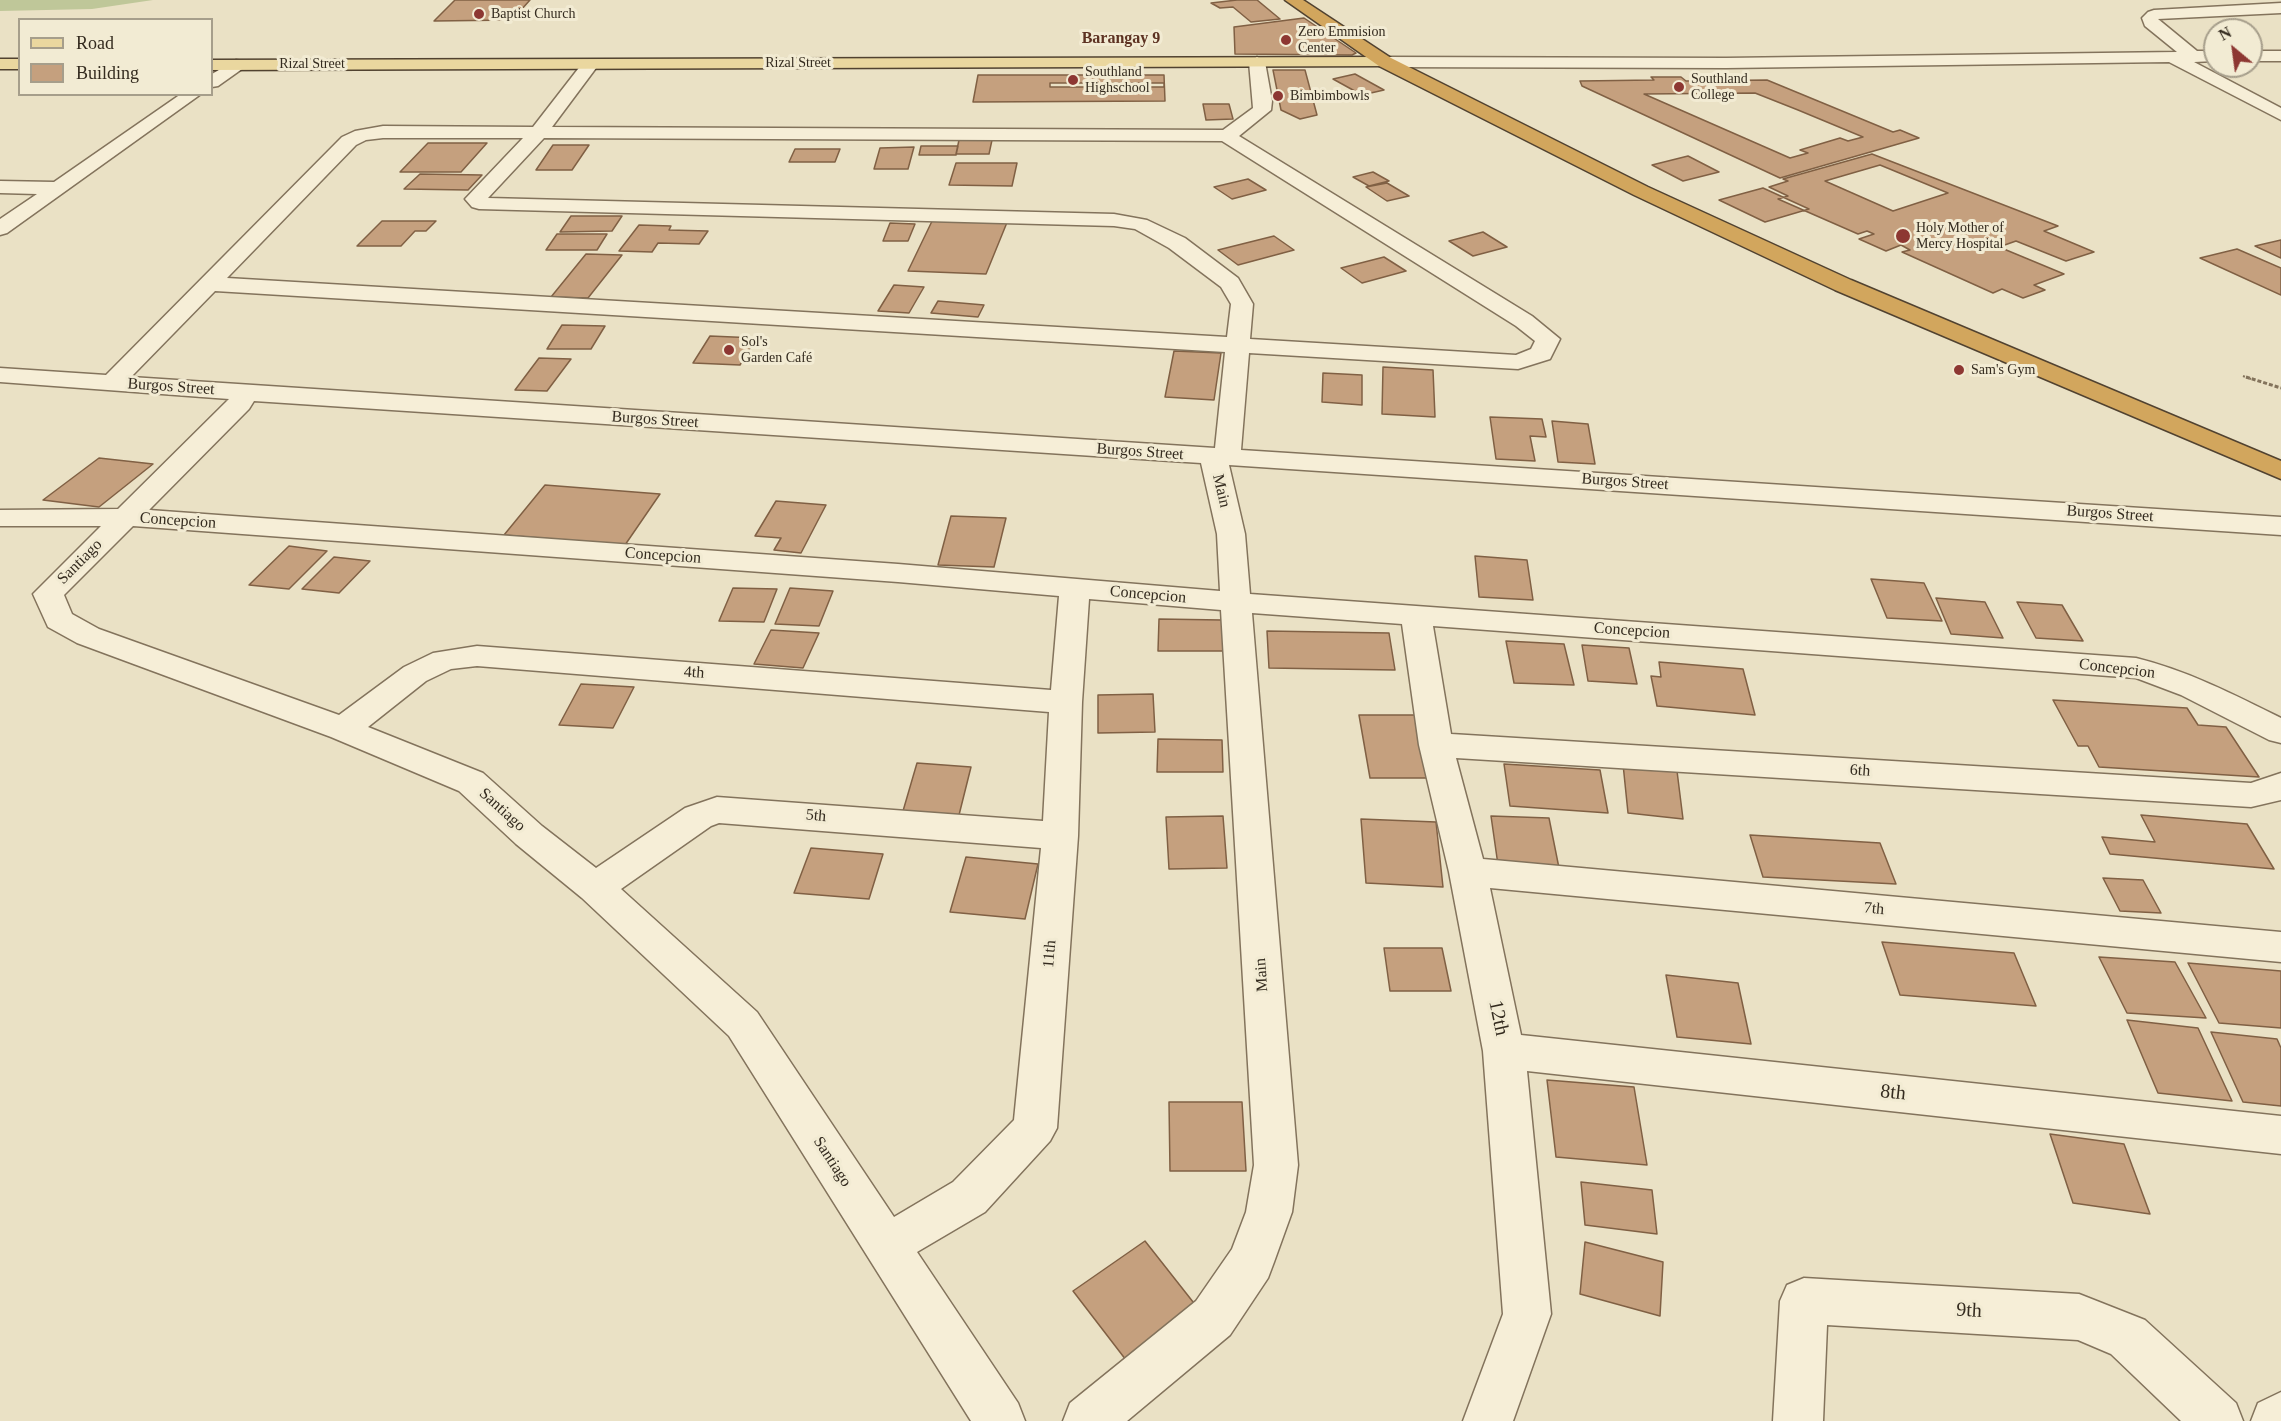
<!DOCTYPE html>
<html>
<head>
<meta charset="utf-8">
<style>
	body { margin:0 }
	#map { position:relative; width:2281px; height:1421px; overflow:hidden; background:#eae1c5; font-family:Georgia,serif }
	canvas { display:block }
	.legend { position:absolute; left:18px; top:18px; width:195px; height:78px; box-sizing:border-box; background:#f2ebd3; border:2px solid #a69e8b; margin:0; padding:8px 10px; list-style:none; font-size:18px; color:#342b1f }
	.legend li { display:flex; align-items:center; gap:12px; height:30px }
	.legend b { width:30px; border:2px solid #a69e8b }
	.north { position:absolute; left:2203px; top:18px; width:60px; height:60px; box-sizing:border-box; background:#f2ebd3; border:2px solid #a69e8b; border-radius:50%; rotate:331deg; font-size:16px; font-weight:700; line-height:24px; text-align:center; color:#342b1f }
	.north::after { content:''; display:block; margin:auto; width:21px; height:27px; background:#8d3732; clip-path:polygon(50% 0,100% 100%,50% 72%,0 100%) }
</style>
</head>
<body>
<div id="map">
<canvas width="2281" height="1421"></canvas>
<ul class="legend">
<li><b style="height:8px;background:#ead79f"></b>Road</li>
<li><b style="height:16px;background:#c5a07e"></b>Building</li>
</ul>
<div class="north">N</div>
</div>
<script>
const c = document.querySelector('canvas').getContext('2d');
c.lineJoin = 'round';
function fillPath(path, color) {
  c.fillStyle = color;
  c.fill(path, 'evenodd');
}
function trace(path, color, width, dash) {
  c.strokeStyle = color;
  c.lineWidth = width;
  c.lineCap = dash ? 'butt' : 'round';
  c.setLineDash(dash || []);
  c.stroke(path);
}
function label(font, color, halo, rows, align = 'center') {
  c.font = font + ' Georgia,serif';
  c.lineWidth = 6;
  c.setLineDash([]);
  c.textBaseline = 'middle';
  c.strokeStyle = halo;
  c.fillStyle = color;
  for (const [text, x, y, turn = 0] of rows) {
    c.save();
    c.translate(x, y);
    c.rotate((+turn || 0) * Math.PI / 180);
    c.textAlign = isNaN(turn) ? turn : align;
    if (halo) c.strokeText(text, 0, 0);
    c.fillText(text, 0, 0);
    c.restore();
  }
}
fillPath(new Path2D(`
	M0 0H153L92 9 0 11Z`), '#bfc799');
const building = new Path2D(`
	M455 0H530L512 20 434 21Z
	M1237 0H1257L1280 19 1251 22 1233 7 1220 8 1211 3Z
	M1304 18 1356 53 1352 55 1235 54 1234 27Z
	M1273 70H1305L1317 115 1300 119 1281 110Z
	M1355 74 1384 90 1362 95 1333 79Z
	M978 75H1164L1165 101 973 102ZM1050 83H1164V87H1050Z
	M1651 77H1681L1686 81 1767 80 1893 132 1900 130 1919 138 1780 178 1582 86 1580 81 1654 80ZM1755 93 1798 110 1863 137 1848 141 1840 138 1800 150 1808 153 1790 158 1644 94Z
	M1203 104H1229L1233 119 1206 120Z
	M959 140H992L989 154H956Z
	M428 143H487L461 172H400Z
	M553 145H589L572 170H536Z
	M921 146H958L956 155H919Z
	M914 147 908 169H874L880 148Z
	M795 149H840L835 162H789Z
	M1872 154 2058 226 2044 231 2094 252 2066 261 2016 241 1999 247 2064 274 2034 285 2045 290 2023 298 2002 289 1993 293 1902 252 1910 250 1901 245 1886 251 1859 239 1874 234 1867 231 1858 234 1778 199 1788 196 1769 187 1788 181 1783 179ZM1880 165 1948 193 1893 211 1825 181Z
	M1688 156 1719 172 1683 181 1652 165Z
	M956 163H1017L1012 186 949 185Z
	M1373 172 1389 181 1369 186 1353 177Z
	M420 174 482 175 468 190 404 189Z
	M1248 179 1266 190 1232 199 1214 187Z
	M1387 183 1409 196 1387 201 1366 187Z
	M1763 188 1809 209 1765 222 1719 200Z
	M571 216H622L612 231 560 232Z
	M934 217 1008 220 986 274 908 271Z
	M382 221H436L426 231H415L401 246H357Z
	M890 223 915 224 908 241H883Z
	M639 225 671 226 669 230 708 231 699 244 658 243 652 252 619 251Z
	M1483 232 1507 247 1473 256 1449 241Z
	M557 234H607L597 250H546Z
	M1274 236 1294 250 1238 265 1218 250Z
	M2281 240V258L2255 246Z
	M2237 249 2281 268V295L2200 258Z
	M586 254 622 255 588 298 551 297Z
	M1384 257 1406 271 1362 283 1341 268Z
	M894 285 924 287 909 313 878 311Z
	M938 301 984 305 978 317 931 313Z
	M562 325 605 326 591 349H547Z
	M710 336 756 338 740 365 693 363Z
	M1174 351 1221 353 1214 400 1165 397Z
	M539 358 571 359 547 391 515 390Z
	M1383 367 1433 370 1435 417 1382 414Z
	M1323 373 1362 375V405L1322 402Z
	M1490 417 1542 419 1546 437 1530 436 1535 461 1496 459Z
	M1552 421 1588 424 1595 464 1558 462Z
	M99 458 153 464 99 507 43 500Z
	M545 485 660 494 625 545 504 535Z
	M776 501 826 505 801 553 774 550 781 538 755 536Z
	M951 516 1006 518 994 567 938 565Z
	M289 546 327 551 289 589 249 585Z
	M1475 556 1527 560 1533 600 1479 597Z
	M334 557 370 561 339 593 302 589Z
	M1871 579 1924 583 1942 621 1887 618Z
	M733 588 777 589 764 622 719 621Z
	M790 588 833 591 819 626 775 624Z
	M1936 598 1985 602 2003 638 1951 634Z
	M2017 602 2062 605 2083 641 2036 638Z
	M1159 619 1222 620 1224 651H1158Z
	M771 630 819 633 803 668 754 664Z
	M1267 631 1389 633 1395 670 1269 668Z
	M1506 641 1564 644 1574 685 1514 683Z
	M1582 645 1629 648 1637 684 1588 681Z
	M1659 662 1743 669 1755 715 1657 706 1651 676 1661 677Z
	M581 684 634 687 613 728 559 725Z
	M1153 694 1155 732 1098 733V695Z
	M2053 700 2187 708 2198 725 2226 727 2259 777 2099 767 2088 746H2078Z
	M1359 715H1417L1430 778H1370Z
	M1158 739 1222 740 1223 772H1157Z
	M917 763 971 767 959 815 903 811Z
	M1504 764 1600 770 1608 813 1510 806Z
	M1623 764 1677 771 1683 819 1628 813Z
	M2141 815 2247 824 2274 869 2110 854 2102 837 2155 842Z
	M1223 816 1227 868 1169 869 1166 817Z
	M1491 816 1549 818 1559 868 1498 865Z
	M1361 819 1436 822 1443 887 1366 883Z
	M1750 835 1880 843 1896 884 1763 877Z
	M811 848 883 854 869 899 794 893Z
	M966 857 1038 864 1025 919 950 912Z
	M2103 878 2143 880 2161 913 2120 911Z
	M1882 942 2014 953 2036 1006 1900 995Z
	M1384 948H1442L1451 991H1390Z
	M2099 957 2175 962 2206 1018 2127 1013Z
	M2188 963 2281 971V1028L2219 1023Z
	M1666 975 1738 983 1751 1044 1677 1037Z
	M2127 1020 2198 1028 2232 1101 2158 1093Z
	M2211 1032 2277 1039 2281 1048V1106L2243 1102Z
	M1547 1080 1634 1087 1647 1165 1556 1157Z
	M1169 1102H1242L1246 1171H1170Z
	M2050 1134 2124 1144 2150 1214 2073 1203Z
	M1581 1182 1652 1190 1657 1234 1585 1225Z
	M1145 1241 1197 1307 1126 1360 1073 1291Z
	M1585 1242 1663 1262 1660 1316 1580 1294Z`);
fillPath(building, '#c5a07e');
trace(building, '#806044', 1.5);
const minor = new Path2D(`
	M2281 3V13L2158 19 2197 51H2215V61L2194 62 2281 108V120L2169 62 1726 68 1385 67 1377 62 1385 57 1726 58 2177 52 2145 26 2142 18 2148 12 2154 10Z
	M2251 51H2281V61H2251Z
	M1257 57 1265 62 1272 101 1271 110 1239 136 1532 316 1560 339 1550 359 1518 369 1249 353 1241 450 2281 517V535L1229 465 1245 534 1250 594 2136 658C2188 671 2233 694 2281 718V743L2269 740 2181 695 2136 678 1433 626 1451 734 2251 783 2281 773V800L2251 807 1456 758 1483 859 2281 932V962L1490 888 1521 1035 2281 1116V1154L1527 1071 1551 1314 1513 1421H1463L1503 1314 1483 1051 1449 872 1419 745 1402 624 1252 613 1298 1165 1292 1212 1274 1262 1268 1278 1230 1335 1127 1421H1063L1070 1403 1196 1301 1232 1249 1246 1212 1254 1165 1221 610 1089 599 1082 702 1078 836 1057 1128 1050 1141 985 1212 917 1252 1018 1403 1025 1421H971L729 1036 582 898 516 844 459 791 331 737 77 643 48 627 33 594 101 526H0V510L118 509 229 399 0 382V368L106 375 342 137 355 131 383 126 533 127 585 60H597L599 64 552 127 1223 130 1253 108 1249 62ZM383 138H523L465 199 472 207 479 209 1114 226 1135 229 1169 248 1221 287 1231 304 1227 337 227 278 356 145 366 140ZM544 138 1222 141 1516 326 1535 341 1531 349 1516 355 1250 339 1253 304 1238 278 1185 238 1147 220 1114 214 488 198ZM215 291 1225 352 1215 448 131 377ZM254 401 1201 463 1217 534 1220 591 898 564 149 510 249 409ZM133 526 898 582 1059 596 1051 690 477 646 433 653 404 667 339 715 99 629 72 614 64 595ZM477 666 1049 712 1043 821 717 797 685 808 596 868 542 826 483 773 368 727 426 681 451 669ZM719 823 1041 848 1014 1120 953 1182 894 1217 757 1012 621 889 711 826Z
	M236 60 242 61 244 65 242 69 218 86 212 87V74Z
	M181 94H201L7 233 0 235V219L37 194 0 193V181L54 182Z
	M1804 1278 2079 1294 2145 1320 2236 1403 2243 1421H2181L2111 1354 2078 1340 1827 1325 1823 1421H1773L1780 1301 1787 1285Z
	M2281 1392V1421H2251L2258 1403Z`);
const major = new Path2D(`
	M1385 57 1393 62 1391 66 212 70V60Z
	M0 59H20V69H0Z`);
const highway = new Path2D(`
	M1285 0H1303L1391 58 1648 187 1851 280 2281 461V479L1835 290 1634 195 1379 66Z`);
trace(minor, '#83735c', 3);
trace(major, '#514230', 3);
trace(highway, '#514230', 3);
trace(new Path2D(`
	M2243 376 2251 379`), '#83735c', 2, [2, 1.5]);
trace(new Path2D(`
	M2246 377 2281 388`), '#83735c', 3, [4, 2]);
fillPath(minor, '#f6eed7');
fillPath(major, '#ead79f');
fillPath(highway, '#d2a65d');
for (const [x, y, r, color] of [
	[479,14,6,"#8d3732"],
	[1286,40,6,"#8d3732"],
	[1073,80,6,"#8d3732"],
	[1679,87,6,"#8d3732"],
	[1278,96,6,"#8d3732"],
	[1903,236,8,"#8d3732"],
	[729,350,6,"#8d3732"],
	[1959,370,6,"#8d3732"]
]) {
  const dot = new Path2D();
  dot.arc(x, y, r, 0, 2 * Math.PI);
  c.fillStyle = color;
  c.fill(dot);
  trace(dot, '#f2ebd3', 2);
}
label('14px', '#342b1f', '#f2ebd3', [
	["Baptist Church",491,14],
	["Zero Emmision",1298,32],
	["Center",1298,48],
	["Southland",1085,72],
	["Highschool",1085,88],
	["Southland",1691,79],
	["College",1691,95],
	["Bimbimbowls",1290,96],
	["Holy Mother of",1916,228],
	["Mercy Hospital",1916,244],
	["Sol's",741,342],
	["Garden Café",741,358],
	["Sam's Gym",1971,370]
], 'left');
label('14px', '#342b1f', '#f2ebd3', [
	["Rizal Street",798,63],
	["Rizal Street",312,64]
]);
label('bold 16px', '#5d3222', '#f2ebd3', [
	["Barangay 9",1121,39]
]);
label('16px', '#342b1f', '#f2ebd3', [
	["Burgos Street",171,387,4],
	["Burgos Street",655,420,4],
	["Burgos Street",1140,452,4],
	["Burgos Street",1625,482,4],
	["Main",1221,491,77],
	["Burgos Street",2110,514,4],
	["Concepcion",178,521,4],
	["Concepcion",663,556,4],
	["Santiago",80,562,-45],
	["Concepcion",1148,595,5],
	["Concepcion",1632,631,4],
	["Concepcion",2117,669,7],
	["4th",694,673,4],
	["6th",1860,771,4],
	["Santiago",502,810,42],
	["5th",816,816,5],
	["7th",1874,909,5],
	["11th",1050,954,-85],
	["Main",1262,975,-94],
	["Santiago",832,1162,57]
]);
label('20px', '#342b1f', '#f2ebd3', [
	["12th",1498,1018,78],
	["8th",1893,1093,6],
	["9th",1969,1311,3]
]);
</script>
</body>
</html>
